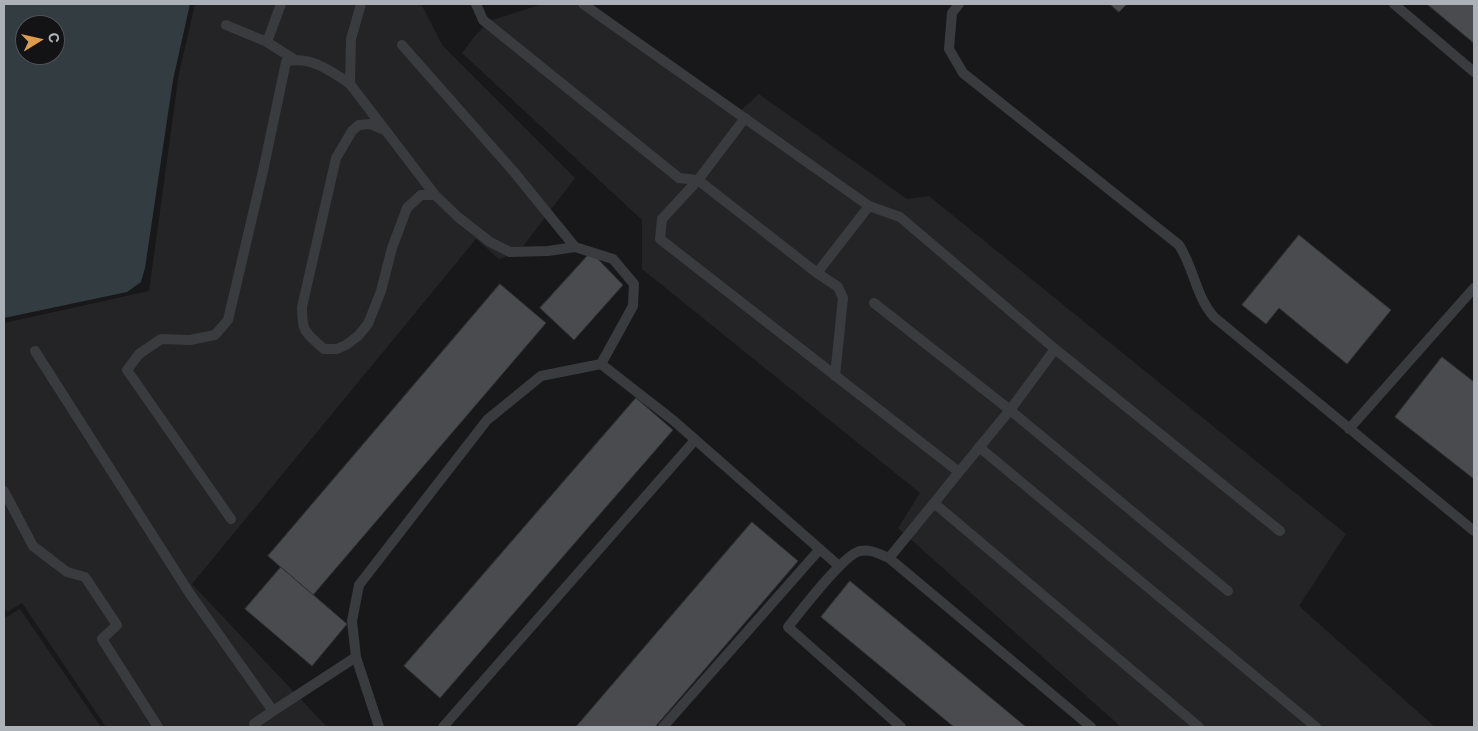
<!DOCTYPE html>
<html>
<head>
<meta charset="utf-8">
<style>
	body { margin:0 }
	#map { position:relative; width:1478px; height:731px; overflow:hidden; background:#18181a; font-family:Inter,sans-serif }
	canvas { display:block }
	.frame { position:absolute; inset:0; border:5px solid #acb1b8; pointer-events:none }
	.north { position:absolute; left:15px; top:15px; width:50px; height:50px; box-sizing:border-box; background:#131315; border:1px solid #505256; border-radius:50%; rotate:81deg; font-size:14px; font-weight:700; line-height:20px; text-align:center; color:#acb1b8 }
	.north::after { content:''; display:block; margin:auto; width:18px; height:22px; background:#dd9b4d; clip-path:polygon(50% 0,100% 100%,50% 72%,0 100%) }
</style>
</head>
<body>
<div id="map">
<canvas width="1478" height="731"></canvas>
<div class="frame"></div>
<div class="north">С</div>
</div>
<script>
const c = document.querySelector('canvas').getContext('2d');
c.lineJoin = 'round';
function fillPath(path, color) {
  c.fillStyle = color;
  c.fill(path, 'evenodd');
}
function trace(path, color, width, dash) {
  c.strokeStyle = color;
  c.lineWidth = width;
  c.lineCap = dash ? 'butt' : 'round';
  c.setLineDash(dash || []);
  c.stroke(path);
}
fillPath(new Path2D(`
	M195 4H421L443 46 575 178 518 253 499 259 476 239 192 584 327 727H106L22 603 7 612 4 606V323L149 291 179 73Z
	M542 4H587L738 113 759 94 907 199 929 196 1346 534 1299 606 1435 727H1121L898 528 920 493 642 269V220L462 53 474 37 489 21Z
	M20 609 101 727H4V618Z`), '#242427');
fillPath(new Path2D(`
	M4 4H190L173 80 145 268 141 282 127 292 4 318ZM25 25H55V55H25Z`), '#333c41');
const building = new Path2D(`
	M1110 4H1127L1119 12Z
	M1427 4H1474V43Z
	M1299 235 1391 310 1347 364 1279 308 1266 324 1242 305Z
	M591 252 623 285 574 340 540 308Z
	M500 284 546 323 313 595 268 556Z
	M1442 357 1474 382V479L1395 417Z
	M636 398 673 430 440 698 404 666Z
	M752 522 798 561 655 727H576Z
	M281 567 347 624 312 666 245 609Z
	M850 581 1026 727H954L821 617Z`);
fillPath(building, '#4a4b4f');
trace(building, '#323335', 1);
trace(new Path2D(`
	M281 4 267 42 295 60
	M476 4 483 20 679 178 698 180 817 273 838 287 843 298 835 376
	M583 4 869 206 900 217 1055 349 1010 410 959 472
	M959 4 952 13 949 49 963 73 1179 245C1194 268 1196 297 1214 317L1474 531
	M1394 4 1474 72
	M226 25 267 42
	M402 45 514 172 575 247
	M350 84 351 39 361 4
	M745 118 698 180 662 219 660 239 959 472 934 503
	M384 130 370 124 359 125 352 131 336 158 302 307C302 333 305 332 324 349H337L346 345 358 336 368 324 381 291 392 248 407 208 421 195H435
	M817 273 869 206
	M874 303 1010 410 1228 591
	M1055 349 1280 531
	M35 351 190 594 273 711 356 657
	M1349 429 1474 288
	M979 447 1316 727
	M4 491 33 546 67 572 85 577 117 625 102 639 158 727
	M231 519 127 370 139 354 161 339 190 340 215 335 228 320 263 171 286 62C309 55 331 71 350 84L435 195 458 217 490 242 510 252 548 251 575 247 613 259 634 284 633 306 601 364
	M889 558 934 503 1199 727
	M256 727 254 724 273 711
	M379 727 356 657 352 621 359 585 487 420 541 376 601 364 674 421 839 566
	M443 727 695 440
	M663 727 820 549
	M901 727 788 627C800 612 844 554 860 551 871 549 879 554 889 558L1091 727`), '#393b3e', 10);
</script>
</body>
</html>
